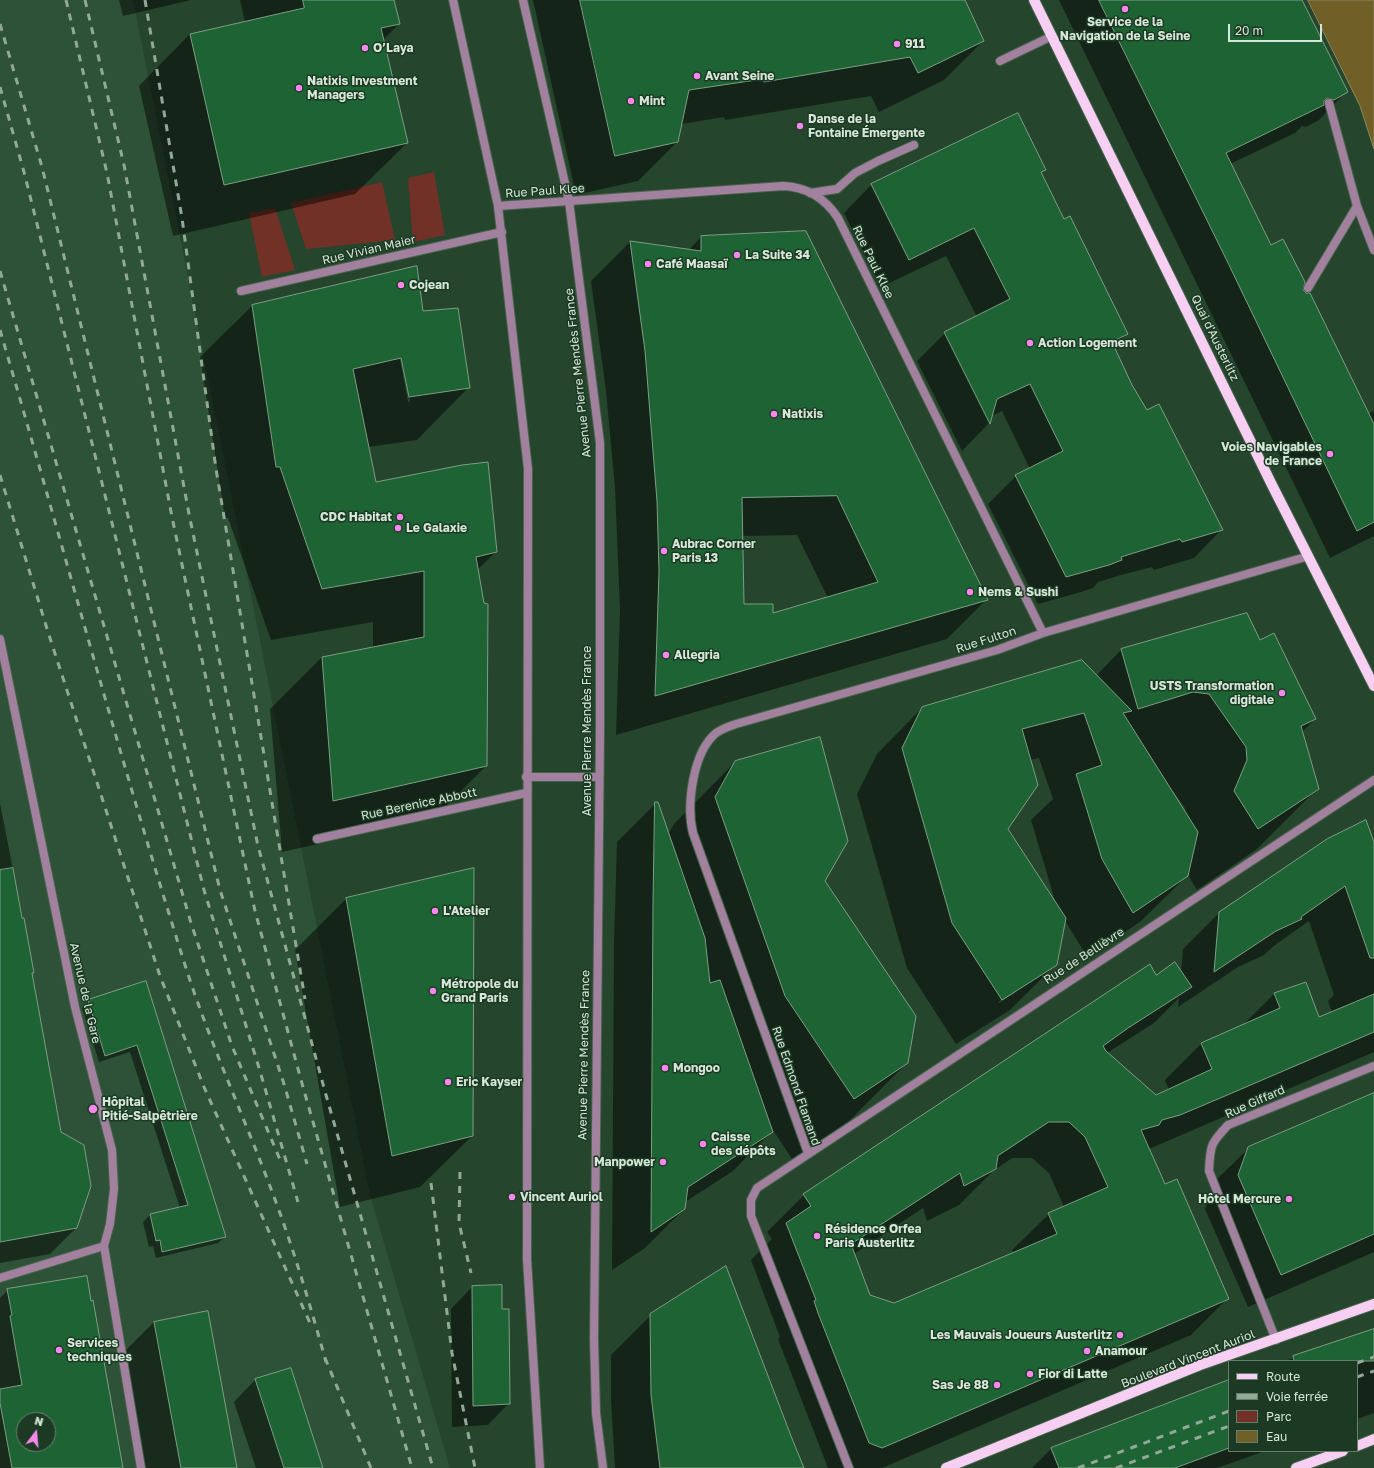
<!DOCTYPE html>
<html>
<head>
<meta charset="utf-8">
<style>
	body { margin:0 }
	#map { position:relative; width:1374px; height:1468px; overflow:hidden; background:#26452d; font-family:"Golos Text",sans-serif }
	canvas { display:block }
	.legend { position:absolute; left:1228px; top:1360px; width:130px; height:92px; box-sizing:border-box; background:#1c3a23; border:1px solid #667f6c; margin:0; padding:5px 7px; list-style:none; font-size:12px; color:#d6e7d9 }
	.legend li { display:flex; align-items:center; gap:8px; height:20px }
	.legend b { width:20px; border:1px solid #667f6c }
	.north { position:absolute; left:16px; top:1412px; width:40px; height:40px; box-sizing:border-box; background:#1c3a23; border:1px solid #667f6c; border-radius:50%; rotate:16deg; font-size:11px; font-weight:700; line-height:16px; text-align:center; color:#d6e7d9 }
	.north::after { content:''; display:block; margin:auto; width:14px; height:18px; background:#f688ed; clip-path:polygon(50% 0,100% 100%,50% 72%,0 100%) }
	.scale { position:absolute; left:1228px; top:24px; width:94px; height:18px; box-sizing:border-box; border:2px solid #d6e7d9; border-top:0; padding-left:5px; font-size:12px; line-height:14px; white-space:nowrap; color:#d6e7d9; -webkit-text-stroke:3px #1c3a23; paint-order:stroke }
</style>
</head>
<body>
<div id="map">
<canvas width="1374" height="1468"></canvas>
<ul class="legend">
<li><b style="height:5px;background:#f7cff2"></b>Route</li>
<li><b style="height:5px;background:#93a998"></b>Voie ferrée</li>
<li><b style="height:11px;background:#713127"></b>Parc</li>
<li><b style="height:11px;background:#715f28"></b>Eau</li>
</ul>
<div class="north">N</div>
<div class="scale">20 m</div>
</div>
<script>
const c = document.querySelector('canvas').getContext('2d');
c.lineJoin = 'round';
function fillPath(path, color) {
  c.fillStyle = color;
  c.fill(path, 'evenodd');
}
function trace(path, color, width, dash) {
  c.strokeStyle = color;
  c.lineWidth = width;
  c.lineCap = dash ? 'butt' : 'round';
  c.setLineDash(dash || []);
  c.stroke(path);
}
function label(font, color, halo, rows, align = 'center') {
  c.font = font + ' "Golos Text",sans-serif';
  c.lineWidth = 3;
  c.setLineDash([]);
  c.textBaseline = 'middle';
  c.strokeStyle = halo;
  c.fillStyle = color;
  for (const [text, x, y, turn = 0] of rows) {
    c.save();
    c.translate(x, y);
    c.rotate((+turn || 0) * Math.PI / 180);
    c.textAlign = isNaN(turn) ? turn : align;
    if (halo) c.strokeText(text, 0, 0);
    c.fillText(text, 0, 0);
    c.restore();
  }
}
fillPath(new Path2D(`
	M0 0H133L370 1195 450 1468H0ZM24 1420H48V1444H24Z`), '#2e5237');
fillPath(new Path2D(`
	M434 172 445 235 413 242 408 178Z
	M382 182 395 240 306 249 291 203Z
	M275 208 295 270 262 277 249 213Z`), '#713127');
const water = new Path2D(`
	M1308 0H1374V149L1360 106Z`);
fillPath(water, '#715f28');
trace(water, '#8f885d', 1);
fillPath(new Path2D(`
	M119 0H191L123 16Z
	M240 0H394L399 24 383 40 407 143 355 194 173 236 139 86 190 34 245 22Z
	M533 0H963L983 41 944 80 879 112 871 96 725 120 724 117 681 124 677 142 638 181 576 195Z
	M1059 0H1301L1346 92 1319 120 1306 127 1302 126 1295 133 1230 164 1270 246 1305 294 1368 414 1374 411V536L1330 558Z
	M1017 115 1044 169 1040 174 1063 221 1127 334 1113 347 1131 385 1221 530 1194 558 1154 570 1152 567 1121 575 1098 582 1093 588 1081 592 1038 604 988 504 1016 476 1030 469 1002 411 991 416 989 423 962 451 917 361 945 333 977 317 946 256 881 287 844 213 871 185Z
	M701 237 986 600 947 639 616 735 620 610 615 488 606 391 591 281 630 242 689 250ZM797 535 828 598 772 614 743 605 742 536Z
	M416 268 422 312 468 388 417 440 368 447 375 483 496 552 477 570 483 603 486 766 434 818 282 852 270 709 322 657 373 648V622L271 640 228 518H225L200 357 252 306ZM400 359H402L410 402H408Z
	M1260 642 1315 719 1302 732 1318 788 1257 849 1197 890 1188 875 1141 921 1088 958 1064 919 1056 964 1010 1010 956 1044 907 968 857 794 877 754 922 708 1096 676 1121 650ZM1039 758 1053 799 1031 820 1056 904 1007 829 1030 760ZM1173 791 1185 808 1186 814 1171 792ZM1015 990V993L999 1003 998 1002Z
	M735 762 824 881 907 1063 846 1124 792 1159 773 1130 733 1171 685 1202 684 1209 645 1248 612 1270 614 943 617 842 656 803 668 834 674 824Z
	M0 803 33 972 31 974 76 1228 50 1254 0 1263Z
	M1374 846V1052L1149 1149 1165 1186 1228 1298 1191 1335 882 1468H828L778 1339 780 1337 751 1260 772 1239 767 1232 804 1195 1156 976 1181 973 1183 949 1220 912ZM1309 921 1334 995 1328 1001 1332 1013 1319 1019 1306 983 1274 994 1242 1026 1201 1044 1165 1080 1169 1090 1156 1096 1107 1053 1154 1023 1179 998 1178 1007 1238 967 1264 955 1275 945ZM1012 1158H1032L1049 1173 1064 1207 1049 1214 1012 1250 1014 1254 894 1304 869 1295 854 1254 923 1208 927 1221 959 1205 993 1171Z
	M346 899 472 1136 420 1187 340 1207 295 950Z
	M146 982 225 1237 218 1243 156 1258 153 1246 149 1247 143 1222 150 1215 180 1208 130 1052 99 1062 82 1008 89 1001Z
	M1374 1094V1252L1248 1307 1205 1209 1215 1181 1249 1148Z
	M472 1287 501 1310 509 1403 488 1425 452 1427 451 1309Z
	M8 1290 122 1468H0V1298ZM24 1420H48V1444H24Z
	M651 1315 803 1468H615L611 1400V1355Z
	M154 1322 236 1468H141L120 1356Z
	M1374 1331V1413L1357 1419V1361H1285Z
	M291 1369 322 1468H256L234 1402 255 1380Z
	M1229 1381V1451H1265L1217 1468H1032L1051 1449Z`), '#0007');
const building = new Path2D(`
	M303 0H394L400 24 381 28 408 143 224 185 190 34 304 8Z
	M580 0H965L984 41 918 73 910 57 764 82 763 79 689 90 678 142 615 156Z
	M1099 0H1302L1348 92 1334 100 1327 98 1324 101V105L1226 153 1271 245 1283 239 1305 282 1303 290 1306 293H1310L1374 424V522L1357 531 1229 265Z
	M1018 113 1046 170 1041 172 1064 219 1070 216 1128 334 1112 342 1132 385 1147 410 1159 404 1223 530 1182 542 1180 539 1150 548 1121 557 1122 560 1109 565 1066 577 1015 475 1063 451 1030 384 997 399 990 424 944 332 1010 299 974 228 909 260 871 184Z
	M806 231 988 600 655 696 659 571 657 501 645 351 630 241 701 251V236ZM837 496 878 582 773 613V604H744L742 498Z
	M417 266 423 311 458 308 470 388 409 397 401 358 353 369 376 482 462 465 488 462 497 552 476 557 484 603 488 604 487 766 333 801 322 657 424 637V571L322 589 280 467H276L252 305Z
	M1247 613 1260 640 1274 633 1316 719 1301 726 1319 789 1258 829 1234 791 1247 760 1246 747 1209 694 1193 692 1138 709 1121 649Z
	M1082 660 1132 711 1123 713 1198 832 1188 876 1133 913 1102 859 1076 774 1102 765 1084 713 1022 729 1038 785 1008 829 1066 918 1057 965 1002 1000 952 923 902 748 922 707Z
	M820 737 848 841 825 881 916 1016 908 1063 854 1099 785 996 715 797 735 761Z
	M655 802H658L705 938 710 983 720 980 773 1132 688 1187 685 1209 651 1232 653 903Z
	M1366 820 1374 842V958H1370L1345 886 1301 917 1302 919 1276 931 1214 972 1219 912 1327 839Z
	M13 868 22 918H24L34 973H32L61 1132 84 1145 91 1186 77 1228 0 1242V870Z
	M474 868 473 1136 392 1156 346 898Z
	M1175 962 1192 987 1128 1028 1103 1046 1106 1051 1156 1095 1212 1069 1201 1043 1280 1008 1274 993 1306 982 1319 1017 1374 994V1032L1218 1099 1180 1115 1162 1120 1159 1125 1141 1130 1165 1184 1177 1179 1229 1299 882 1448 869 1443 818 1313 814 1301 816 1300 786 1223 811 1206 803 1194 1150 964 1156 975ZM1049 1122H1069L1085 1137 1108 1187 1048 1213 1057 1234 894 1303 870 1295 851 1244 960 1173 964 1186 996 1169 998 1156Z
	M146 981 226 1237 162 1252 160 1240 156 1241 150 1214 188 1205 137 1045 105 1056 88 1000Z
	M1374 1093V1234L1281 1275 1238 1175 1248 1147Z
	M726 1266 791 1436 804 1468H660L651 1395 650 1314Z
	M87 1276 91 1301 93 1300 123 1468H12L0 1403V1389L22 1385 10 1316 12 1315 7 1289ZM24 1420H48V1444H24Z
	M502 1285V1309H509L510 1404 473 1406 472 1286Z
	M208 1311 225 1403 237 1468H181L154 1322Z
	M1374 1329V1361H1294L1293 1356Z
	M291 1368 323 1468H284L255 1379Z
	M1229 1380V1448L1175 1468H1059L1051 1448Z`);
fillPath(building, '#1e6334');
trace(building, '#7d9e83', 1);
const service = new Path2D(`
	M1000 61 1052 36
	M1329 103 1357 206 1374 250
	M1308 288 1357 206
	M0 639 75 1007 112 1150 114 1189 110 1224 104 1246 0 1278
	M104 1246 141 1468`);
const pedestrian = new Path2D(`
	M810 193 837 189 855 173 878 161 914 145
	M241 291 502 232
	M317 839 526 793`);
const minor = new Path2D(`
	M498 206 783 186C807 187 825 198 838 218L1043 633
	M526 777H599
	M808 1153 693 833C686 805 693 752 716 733 722 729 730 726 736 724L997 650 1043 633 1309 556
	M1276 1340 1209 1171C1210 1145 1211 1143 1228 1125L1374 1066
	M849 1468 751 1216V1200L757 1188 1374 780`);
const tertiary = new Path2D(`
	M453 0 498 206 528 469 527 1259 540 1468
	M523 0 569 201 600 443V731L594 1339 596 1413 603 1468`);
const primary = new Path2D(`
	M1034 0 1272 485 1374 686
	M1357 1446 1374 1439
	M946 1468 1200 1365 1374 1304
	M1296 1468 1343 1451`);
trace(service, '#46624c', 10);
trace(pedestrian, '#46624c', 10);
trace(minor, '#46624c', 10);
trace(tertiary, '#46624c', 10);
trace(primary, '#46624c', 12);
trace(service, '#a2819e', 8);
trace(pedestrian, '#a2819e', 8);
trace(minor, '#a2819e', 8);
trace(tertiary, '#a2819e', 8);
trace(primary, '#f7cff2', 10);
trace(new Path2D(`
	M66 0 107 173 172 517 255 911 303 1087 412 1468
	M85 0 124 165 189 514 258 846 326 1095 433 1468
	M145 0 182 218 216 469 305 999
	M0 24 42 167 220 890 284 1084 307 1164
	M0 87 24 172 204 890 260 1071 298 1202
	M0 271 191 923 232 1046 281 1162
	M0 330C62 542 119 757 186 968 209 1040 241 1110 268 1181 291 1240 309 1301 326 1362
	M0 475 48 632 160 976 204 1087 310 1323
	M460 1172 459 1223 471 1273
	M431 1183 452 1353 475 1468
	M325 1358 371 1468
	M1357 1363 1374 1357
	M1357 1377 1374 1371
	M1078 1468 1229 1411
	M1116 1468 1229 1426`), '#93a998', 3, [7, 7]);
for (const [x, y, r, color] of [
	[1125,9,4,"#f688ed"],
	[897,44,4,"#f688ed"],
	[365,48,4,"#f688ed"],
	[697,76,4,"#f688ed"],
	[299,88,4,"#f688ed"],
	[631,101,4,"#f688ed"],
	[800,126,4,"#f688ed"],
	[737,255,4,"#f688ed"],
	[648,264,4,"#f688ed"],
	[401,285,4,"#f688ed"],
	[1030,343,4,"#f688ed"],
	[774,414,4,"#f688ed"],
	[1330,454,4,"#f688ed"],
	[400,517,4,"#f688ed"],
	[398,528,4,"#f688ed"],
	[664,551,4,"#f688ed"],
	[970,592,4,"#f688ed"],
	[666,655,4,"#f688ed"],
	[1282,693,4,"#f688ed"],
	[435,911,4,"#f688ed"],
	[433,991,4,"#f688ed"],
	[665,1068,4,"#f688ed"],
	[448,1082,4,"#f688ed"],
	[93,1109,5,"#f688ed"],
	[703,1144,4,"#f688ed"],
	[663,1162,4,"#f688ed"],
	[512,1197,4,"#f688ed"],
	[1289,1199,4,"#f688ed"],
	[817,1236,4,"#f688ed"],
	[1120,1335,4,"#f688ed"],
	[59,1350,4,"#f688ed"],
	[1087,1351,4,"#f688ed"],
	[1030,1374,4,"#f688ed"],
	[997,1385,4,"#f688ed"]
]) {
  const dot = new Path2D();
  dot.arc(x, y, r, 0, 2 * Math.PI);
  c.fillStyle = color;
  c.fill(dot);
  trace(dot, '#1c3a23', 1.5);
}
label('bold 12px', '#d6e7d9', '#1c3a23', [
	["Service de la",1125,22,"center"],
	["Navigation de la Seine",1125,36,"center"],
	["911",905,44],
	["O’Laya",373,48],
	["Avant Seine",705,76],
	["Natixis Investment",307,81],
	["Managers",307,95],
	["Mint",639,101],
	["Danse de la",808,119],
	["Fontaine Émergente",808,133],
	["La Suite 34",745,255],
	["Café Maasaï",656,264],
	["Cojean",409,285],
	["Action Logement",1038,343],
	["Natixis",782,414],
	["Voies Navigables",1322,447,"right"],
	["de France",1322,461,"right"],
	["CDC Habitat",392,517,"right"],
	["Le Galaxie",406,528],
	["Aubrac Corner",672,544],
	["Paris 13",672,558],
	["Nems & Sushi",978,592],
	["Allegria",674,655],
	["USTS Transformation",1274,686,"right"],
	["digitale",1274,700,"right"],
	["L'Atelier",443,911],
	["Métropole du",441,984],
	["Grand Paris",441,998],
	["Mongoo",673,1068],
	["Eric Kayser",456,1082],
	["Hôpital",102,1102],
	["Pitié-Salpêtrière",102,1116],
	["Caisse",711,1137],
	["des dépôts",711,1151],
	["Manpower",655,1162,"right"],
	["Vincent Auriol",520,1197],
	["Hôtel Mercure",1281,1199,"right"],
	["Résidence Orfea",825,1229],
	["Paris Austerlitz",825,1243],
	["Les Mauvais Joueurs Austerlitz",1112,1335,"right"],
	["Services",67,1343],
	["techniques",67,1357],
	["Anamour",1095,1351],
	["Fior di Latte",1038,1374],
	["Sas Je 88",989,1385,"right"]
], 'left');
label('12px', '#d6e7d9', '#1c3a23', [
	["Rue Paul Klee",545,191,-4],
	["Rue Vivian Maier",369,250,-13],
	["Rue Paul Klee",873,262,64],
	["Quai d'Austerlitz",1215,338,64],
	["Avenue Pierre Mendès France",578,373,-96],
	["Rue Fulton",986,640,-18],
	["Avenue Pierre Mendès France",587,731,-90],
	["Rue Berenice Abbott",419,804,-12],
	["Rue de Bellièvre",1084,956,-33],
	["Avenue de la Gare",85,993,77],
	["Avenue Pierre Mendès France",584,1055,-89],
	["Rue Edmond Flamand",796,1086,71],
	["Rue Giffard",1255,1102,-24],
	["Boulevard Vincent Auriol",1188,1359,-21]
]);
</script>
</body>
</html>
